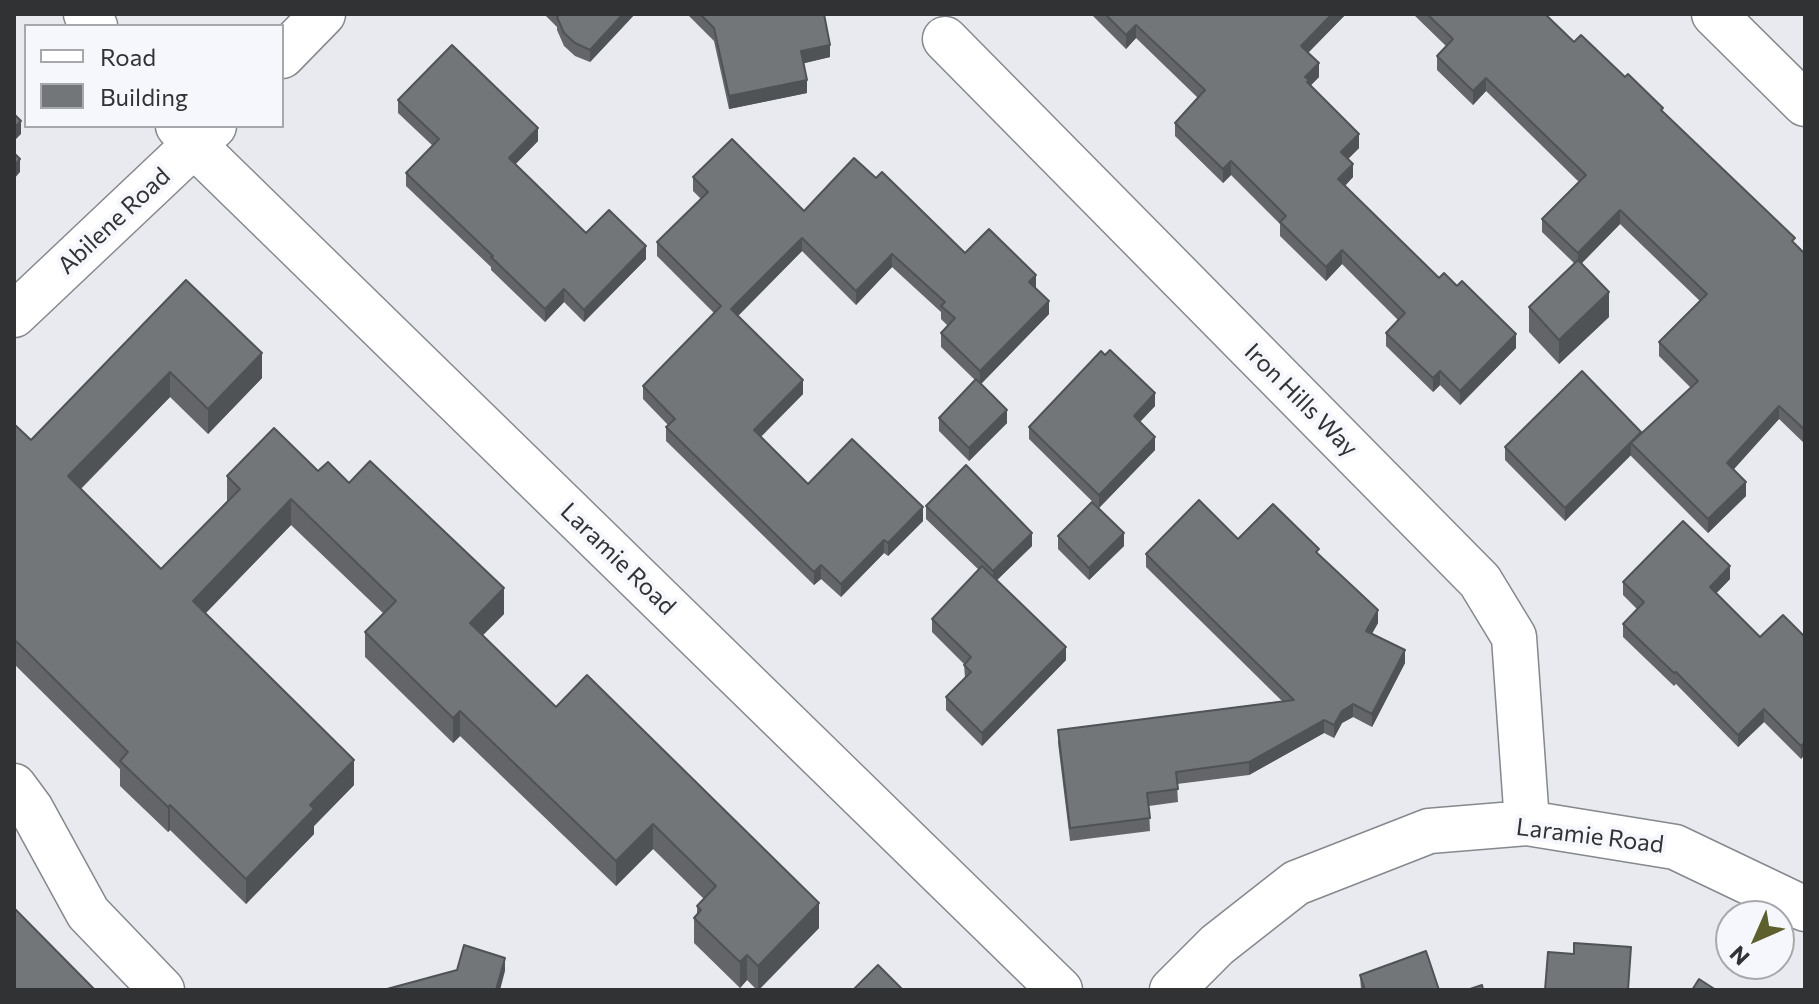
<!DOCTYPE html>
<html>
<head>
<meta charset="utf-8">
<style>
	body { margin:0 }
	#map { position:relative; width:1819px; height:1004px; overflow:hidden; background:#e8eaef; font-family:Commissioner,sans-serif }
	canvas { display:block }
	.frame { position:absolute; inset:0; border:16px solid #313234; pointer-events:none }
	.legend { position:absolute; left:24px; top:24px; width:260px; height:104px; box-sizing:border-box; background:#f5f7fc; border:2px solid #a7a8ac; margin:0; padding:10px 14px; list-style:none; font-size:24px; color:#313234 }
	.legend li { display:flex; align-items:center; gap:16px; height:40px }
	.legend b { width:40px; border:2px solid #a7a8ac }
	.north { position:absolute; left:1715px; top:900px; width:80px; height:80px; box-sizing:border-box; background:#f5f7fc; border:2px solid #a7a8ac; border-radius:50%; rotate:225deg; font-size:22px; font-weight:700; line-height:32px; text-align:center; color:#313234 }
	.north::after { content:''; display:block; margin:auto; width:28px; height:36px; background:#5d5f2d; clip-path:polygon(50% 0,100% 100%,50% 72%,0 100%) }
</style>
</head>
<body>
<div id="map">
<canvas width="1819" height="1004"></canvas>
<div class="frame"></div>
<ul class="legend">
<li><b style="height:10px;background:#fff"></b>Road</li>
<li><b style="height:22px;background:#737679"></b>Building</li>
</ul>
<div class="north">N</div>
</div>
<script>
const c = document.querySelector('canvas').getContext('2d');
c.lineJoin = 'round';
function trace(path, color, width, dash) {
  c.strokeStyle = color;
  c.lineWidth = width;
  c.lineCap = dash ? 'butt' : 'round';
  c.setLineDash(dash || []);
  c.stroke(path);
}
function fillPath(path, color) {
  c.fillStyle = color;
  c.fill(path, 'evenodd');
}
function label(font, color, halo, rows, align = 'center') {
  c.font = font + ' Commissioner,sans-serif';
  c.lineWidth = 8;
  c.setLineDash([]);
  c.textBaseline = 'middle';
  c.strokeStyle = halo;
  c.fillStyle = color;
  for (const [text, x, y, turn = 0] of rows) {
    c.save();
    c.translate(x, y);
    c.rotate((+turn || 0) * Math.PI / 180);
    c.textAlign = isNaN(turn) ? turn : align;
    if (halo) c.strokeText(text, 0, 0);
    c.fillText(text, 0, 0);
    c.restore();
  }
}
const minor = new Path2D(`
	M86 14 95 26
	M1714 14 1805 104
	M945 39 1480 581 1514 637 1527 823
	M282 56 323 14
	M178 126 195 146 1060 990
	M14 315 214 126
	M14 786 31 809 88 913 162 990
	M1172 990 1217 945 1296 883 1429 831 1527 823 1675 847 1805 909`);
trace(minor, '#85888c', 47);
trace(minor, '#fff', 44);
fillPath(new Path2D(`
	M544 14H635L590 62 575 56 564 46 557 30V27Z
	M687 14H824L830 57 804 63 807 93 729 109 714 41Z
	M1091 14H1346L1308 53 1319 77 1311 85 1359 148 1348 159 1353 177 1345 186 1439 278 1516 348 1460 405 1440 385 1433 392 1386 346V333L1398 320 1342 264 1326 281 1280 236V224L1231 175 1223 183 1175 136V123L1198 98 1136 38 1126 49Z
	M1413 14H1545L1574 42 1625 77 1663 112 1805 254V444L1779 419 1733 469 1746 496 1708 533 1631 456V455L1565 521 1505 460V447L1641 434 1691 388 1659 356V342L1700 301 1620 224 1581 264 1609 317 1559 364 1529 332V307L1575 264 1542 232V219L1579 182 1486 91 1473 105 1437 70V56L1446 46Z
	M398 100 538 141 515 164 586 233 646 259 584 322 564 302 545 322 491 270V267L406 186V173L433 146 398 113Z
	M693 177 804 211 876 178 965 253 1036 288 1049 314 981 384 1007 423 969 461 939 431V418L975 380 941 347V333L948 326 941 319V312L892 267 856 305 802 251 738 316 803 394 761 437 808 484 923 521 888 556 884 553 841 597 821 579 814 585 666 441V427L668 425 643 399V386L714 313 657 256V242L701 199 693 191Z
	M186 280 262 378 208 434 170 397 81 489 161 569 227 501V476L318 471 349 483 504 614 483 635 556 707 819 928 759 990H757L747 980 740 988 694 943V918L697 915V906L704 899 653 849 616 886 460 736 453 743 365 657V632L383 613 291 525 206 613 354 785 314 826V834L246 904 170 830 168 832 120 786V769L14 664V424L31 440Z
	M1155 406 1140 422 1155 450 1099 508 1029 439V427Z
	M926 506 1032 546 997 580 1066 660 982 746 946 710V697L965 678 964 664 932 632V619L979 570 926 519Z
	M1058 536 1124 546 1089 580 1058 549Z
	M1238 539 1319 556 1378 623 1372 634 1405 663 1372 727 1353 717 1342 723 1334 738 1324 733 1249 775 1177 784 1178 802 1149 806 1150 831 1070 841 1058 743V730L1282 701 1146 567V554Z
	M1730 579 1716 593 1760 637H1805V754L1801 759 1764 722 1738 747 1676 684 1674 686 1623 637V624L1637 609 1623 595V582Z
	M1360 975 1439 990H1361Z`), '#636568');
fillPath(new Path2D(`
	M623 14H635L590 62V50Z
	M1332 14H1346L1301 60V46Z
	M1136 25V38L1126 49V35Z
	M830 45V57L801 64V51Z
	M1319 63V77L1309 87 1305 77Z
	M1486 78V91L1473 105V91Z
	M807 80V93L729 109V96Z
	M21 121V134L14 141V128Z
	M538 128V141L509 171V158Z
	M1359 134V148L1341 166V152Z
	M20 159V172L14 179V166Z
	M1231 161V175L1223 183V169Z
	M1353 164V177L1338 193V179Z
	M1620 210V224L1578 267V253Z
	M802 238V251L731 323V309Z
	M646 246V259L584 322V310Z
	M1342 250V264L1326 281V267Z
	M892 254V267L856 305V291Z
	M1036 275V288L1029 282Z
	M564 289V302L545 322V309Z
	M1609 292V317L1559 364V340Z
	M1049 301V314L980 385V371Z
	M1516 334V348L1460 405V391Z
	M262 353V378L208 434V409Z
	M1440 371V385L1433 392V378Z
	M170 372V397L68 501V476Z
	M803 380V394L754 443V430Z
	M1155 393V406L1134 428V416Z
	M1779 406V419L1727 477V463Z
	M1007 410V423L969 461V448Z
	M1641 432 1631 443V455L1565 521V508Z
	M1155 437V450L1099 508V495Z
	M1746 482V496L1708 533V519Z
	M291 499V525L193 626V601Z
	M923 507V521L888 556V543Z
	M1032 533V546L993 584V571Z
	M1124 533V546L1089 580V568Z
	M884 540V553L841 597V584Z
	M821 565V579L814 585V572Z
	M1730 566V579L1710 600V587Z
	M504 588V614L470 648V623Z
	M1378 610V623L1366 643V631Z
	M1066 647V660L982 746V733Z
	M1405 650V663L1372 727V714Z
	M1353 704V717L1342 723 1334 738V725L1342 711Z
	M1764 709V722L1738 747V735Z
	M460 711V736L453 743V718Z
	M1324 720V733L1249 775V762Z
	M1805 742V754L1801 759V746Z
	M354 760V785L314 826V834L246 904V879L310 805Z
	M170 805V830L168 832V807Z
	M653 824V849L616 886V861Z
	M819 903V928L758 990V966Z
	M747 955V980L740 988V962Z
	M505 958V971L500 990H496Z`), '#505355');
const building = new Path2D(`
	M557 14H623L590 50 575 43 564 33 557 17 558 16Z
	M700 14H824L830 45 801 51 807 80 729 96 714 28Z
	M1105 14H1332L1301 46 1319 63 1305 77 1309 80 1307 82 1359 134 1341 152 1353 164 1338 179 1439 278 1444 273 1457 286 1462 281 1516 334 1460 391 1440 371 1433 378 1386 333 1405 313 1342 250 1326 267 1280 222 1286 216 1231 161 1223 169 1175 123 1205 90 1136 25 1126 35Z
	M1427 14H1545L1574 42 1581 35 1625 77 1628 74 1663 108 1661 110 1795 238 1792 241 1805 254V430L1779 406 1727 463 1746 482 1708 519 1631 443 1698 381 1659 342 1707 294 1620 210 1578 253 1542 219 1586 175 1486 78 1473 91 1437 56 1453 39Z
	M452 45 538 128 509 158 586 233 609 210 646 246 584 310 564 289 545 309 491 257 493 256 406 173 439 139 398 100Z
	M14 114 21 121 14 128Z
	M732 139 804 211 854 158 876 178 882 172 965 253 989 229 1036 275 1029 282 1049 301 980 371 941 333 955 318 941 306 945 302 892 254 856 291 802 238 731 309 803 380 754 430 808 484 852 439 923 507 888 543 884 540 841 584 821 565 814 572 666 427 675 419 643 386 721 306 657 242 708 192 693 177Z
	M14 153 20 159 14 166Z
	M1578 260 1609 292 1559 340 1529 307Z
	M186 280 262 353 208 409 170 372 68 476 161 569 240 489 227 476 274 428 318 471 328 462 349 483 370 461 504 588 470 623 556 707 587 675 819 903 758 966 747 955 740 962 694 918 701 910 697 906 716 886 653 824 616 861 460 711 453 718 365 632 396 601 291 499 193 601 354 760 310 805 314 809 246 879 170 805 168 807 120 761 128 752 14 639V424L31 440Z
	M1110 350 1155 393 1134 416 1155 437 1099 495 1029 427 1101 351 1105 355Z
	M1582 371 1641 432 1565 508 1505 447Z
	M976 379 1007 410 969 448 939 418Z
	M966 465 1032 533 993 571 926 506Z
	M1199 500 1238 539 1273 504 1319 549 1316 552 1378 610 1366 631 1405 650 1372 714 1353 704 1342 711 1334 725 1324 720 1249 762 1176 772 1178 789 1147 793 1150 818 1070 828 1058 730 1294 700 1146 554Z
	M1092 502 1124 533 1089 568 1058 536Z
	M1683 521 1730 566 1710 587 1760 637 1783 615 1805 637V742L1801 746 1764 709 1738 735 1676 672 1674 673 1623 624 1644 602 1623 582Z
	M982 566 1066 647 982 733 946 697 971 672 964 665 971 657 932 619Z
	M14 908 95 990H14Z
	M1574 943 1631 947 1628 990H1545L1548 952 1574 954Z
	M464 945 505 958 496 990H387V989L457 970Z
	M1426 951 1439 990H1365L1360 975Z
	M878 965 903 990H853Z
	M1699 979 1716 990H1692Z
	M1482 985 1483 990H1467Z`);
fillPath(building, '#737679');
trace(building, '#505355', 2);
label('24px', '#313234', '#f5f7fc', [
	["Abilene Road",114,221,-43],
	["Iron Hills Way",1301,400,45],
	["Laramie Road",618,559,44],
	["Laramie Road",1590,836,7]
]);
</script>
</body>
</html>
